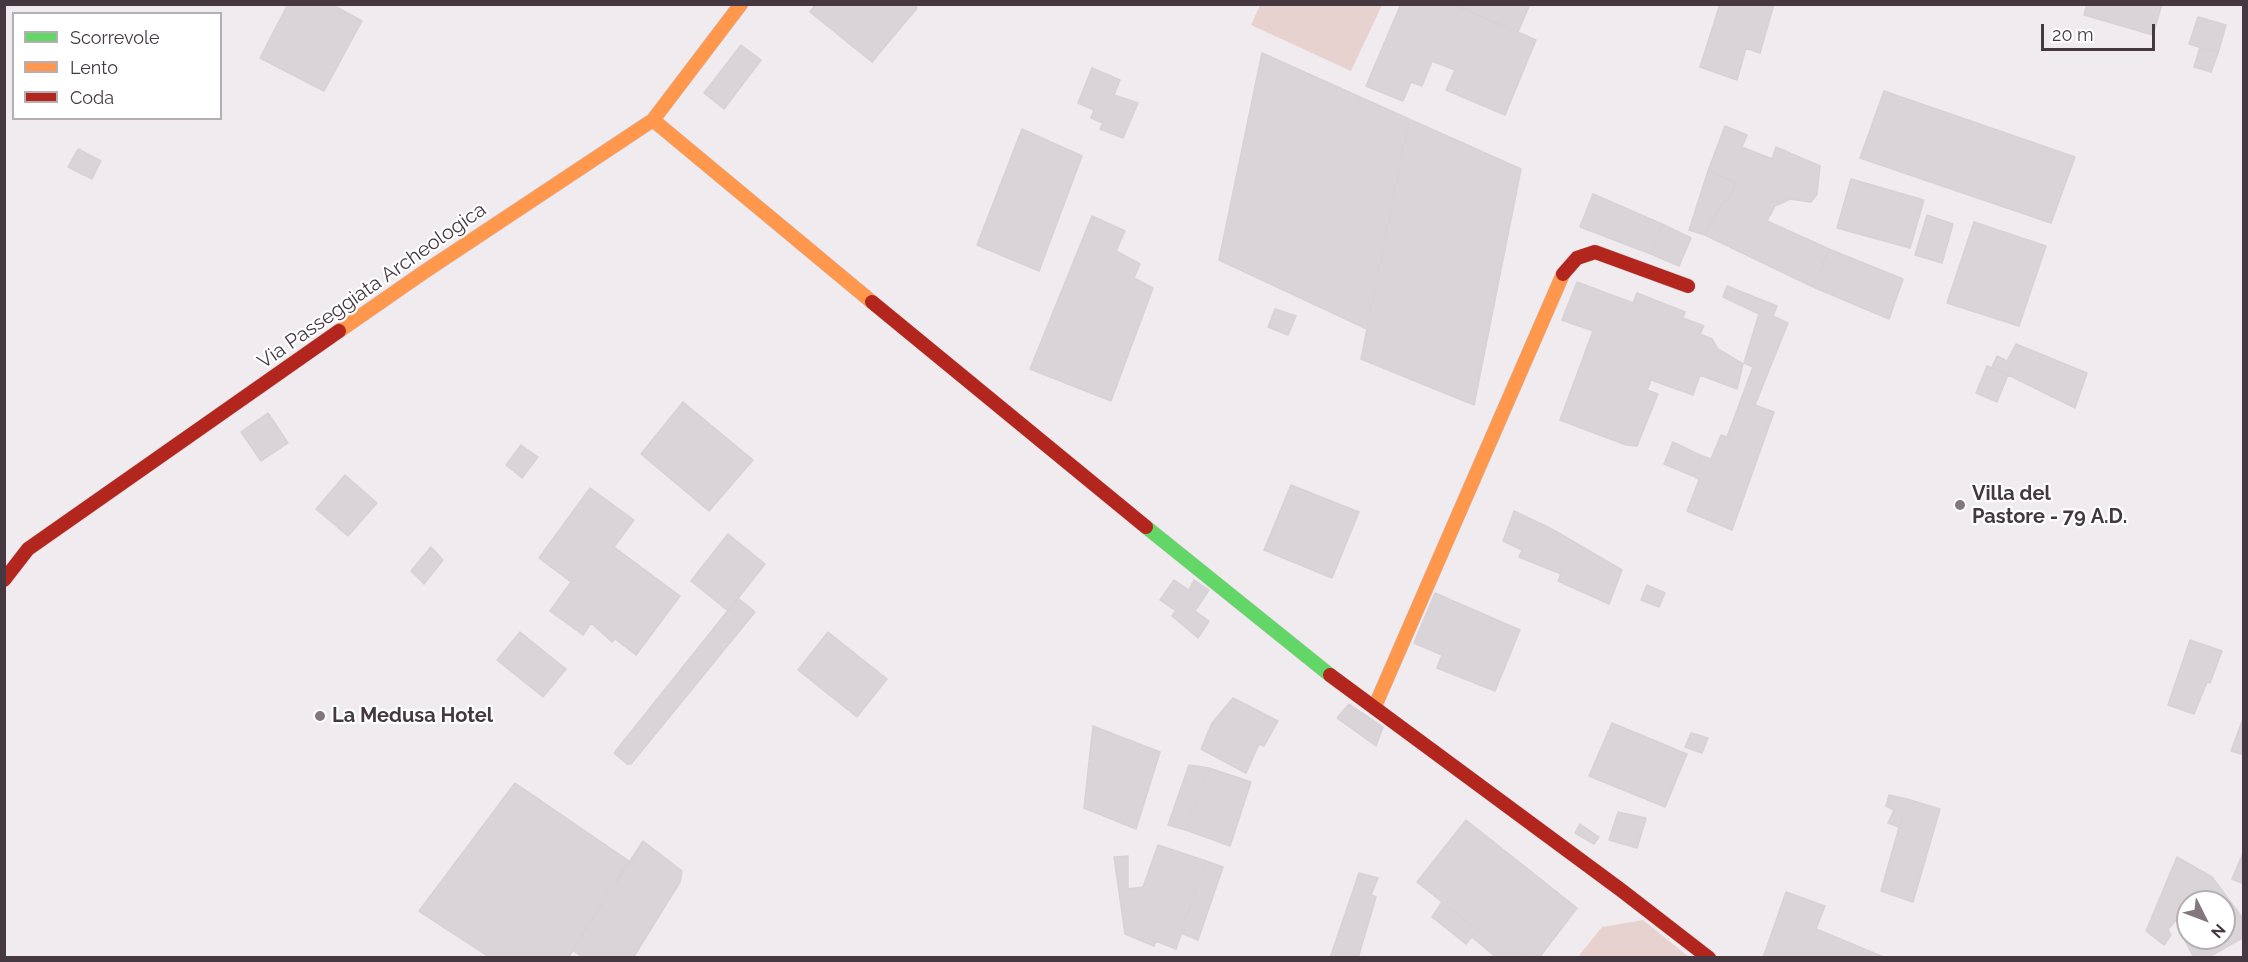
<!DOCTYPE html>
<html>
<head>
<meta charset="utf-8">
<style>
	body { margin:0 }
	#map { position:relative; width:2248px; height:962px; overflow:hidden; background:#f0ebee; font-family:Raleway,sans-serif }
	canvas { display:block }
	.frame { position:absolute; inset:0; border:6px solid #453840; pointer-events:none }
	.legend { position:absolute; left:12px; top:12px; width:210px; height:108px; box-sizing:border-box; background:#fff; border:2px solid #b5afb3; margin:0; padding:8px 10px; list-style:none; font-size:18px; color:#453840 }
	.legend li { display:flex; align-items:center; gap:12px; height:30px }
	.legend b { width:30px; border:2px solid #b5afb3 }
	.north { position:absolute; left:2176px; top:890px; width:60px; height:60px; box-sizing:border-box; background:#fff; border:2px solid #b5afb3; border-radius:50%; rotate:132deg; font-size:16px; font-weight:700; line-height:24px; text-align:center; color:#453840 }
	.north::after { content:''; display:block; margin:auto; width:21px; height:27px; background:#81777d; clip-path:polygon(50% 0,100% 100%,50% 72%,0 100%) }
	.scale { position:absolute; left:2041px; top:24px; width:114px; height:27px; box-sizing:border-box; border:3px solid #453840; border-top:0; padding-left:8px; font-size:18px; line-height:21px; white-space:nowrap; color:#453840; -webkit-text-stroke:4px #fff; paint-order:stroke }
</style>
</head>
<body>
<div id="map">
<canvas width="2248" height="962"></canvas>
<div class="frame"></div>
<ul class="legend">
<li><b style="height:8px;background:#63d668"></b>Scorrevole</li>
<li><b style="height:8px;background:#ff974d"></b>Lento</li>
<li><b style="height:8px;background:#b3261e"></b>Coda</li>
</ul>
<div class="north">N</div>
<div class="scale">20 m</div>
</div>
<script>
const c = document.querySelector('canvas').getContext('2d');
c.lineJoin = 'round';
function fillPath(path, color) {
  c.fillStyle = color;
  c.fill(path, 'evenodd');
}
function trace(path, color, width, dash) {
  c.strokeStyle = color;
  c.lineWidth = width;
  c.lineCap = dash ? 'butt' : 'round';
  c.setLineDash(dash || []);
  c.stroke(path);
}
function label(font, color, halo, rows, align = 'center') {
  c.font = font + ' Raleway,sans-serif';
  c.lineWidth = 4.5;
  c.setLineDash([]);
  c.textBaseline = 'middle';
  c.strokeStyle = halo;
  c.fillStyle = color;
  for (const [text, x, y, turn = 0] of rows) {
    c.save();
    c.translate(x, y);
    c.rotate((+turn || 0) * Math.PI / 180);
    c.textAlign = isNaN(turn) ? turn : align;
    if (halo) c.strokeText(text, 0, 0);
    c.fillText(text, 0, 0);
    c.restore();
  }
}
fillPath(new Path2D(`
	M1260 5V4L1382 5 1351 71 1251 25Z
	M1643 920 1690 958H1577L1602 927Z`), '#e8d2cf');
const building = new Path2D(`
	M288 4H331L362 21 324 91 260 58Z
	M816 4H913L917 8 872 62 810 12Z
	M1401 4H1452L1536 40 1505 115 1446 90 1455 70 1432 61 1422 86 1411 82 1403 101 1366 86Z
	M1452 4H1530L1518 32Z
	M1720 4H1774L1760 53 1746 48 1737 80 1700 67Z
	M2087 4H2162L2153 35 2084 15Z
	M2198 17 2226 25 2218 53 2189 44Z
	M741 45 761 60 724 109 704 93Z
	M2200 47 2218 53 2211 72 2194 67Z
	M1262 53 1409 119 1367 329 1219 260Z
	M1092 68 1120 80 1114 95 1138 103 1123 138 1100 129 1103 123 1091 118 1094 110 1078 103Z
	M1884 91 2075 157 2051 223 1860 158Z
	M1409 119 1521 169 1474 405 1361 359Z
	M1725 126 1747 135 1742 147 1772 159 1776 147 1820 166 1817 194 1811 202 1790 199 1775 206 1767 221 1829 249 1813 287 1705 235 1720 206 1731 196 1735 182 1708 171Z
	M1022 129 1082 156 1039 271 977 245Z
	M78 149 101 161 92 179 68 167Z
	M1708 171 1735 182 1731 196 1720 206 1705 235 1689 230Z
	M1851 179 1924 200 1910 248 1837 228Z
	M1593 194 1662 224 1651 254 1580 227Z
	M1927 215 1953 224 1942 263 1915 255Z
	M1092 216 1125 231 1116 251 1140 264 1134 278 1153 288 1111 401 1030 369Z
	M1974 222 2046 246 2019 326 1947 303Z
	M1662 224 1691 238 1679 266 1651 254Z
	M1829 249 1903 279 1889 319 1813 287Z
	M1577 282 1633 303 1637 293 1685 312 1683 318 1704 326 1700 334 1712 339 1718 349 1743 364 1737 389 1700 375 1693 395 1651 380 1647 390 1658 394 1637 446 1626 445 1560 420 1593 331 1562 320Z
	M1727 286 1777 306 1773 316 1788 323 1755 405 1774 412 1732 530 1687 511 1699 480 1693 476 1702 456 1711 459 1721 435 1727 437 1753 367 1744 363 1759 314 1723 297Z
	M1275 309 1296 316 1288 335 1268 327Z
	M2016 344 2087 373 2075 408 1992 367 1997 356 2007 361Z
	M1987 366 2008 375 1997 402 1976 393Z
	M683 402 753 460 709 511 641 454Z
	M268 413 288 443 261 461 241 432Z
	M1673 442 1702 456 1693 476 1664 464Z
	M521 445 538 457 522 478 506 465Z
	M345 475 377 503 348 536 316 509Z
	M1291 485 1359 512 1332 578 1264 550Z
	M590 488 634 520 614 547 680 596 636 655 615 639 612 642 591 623 583 635 550 611 571 582 539 558Z
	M1514 511 1550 528 1622 570 1609 604 1558 581 1561 574 1519 557 1522 550 1503 541Z
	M728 534 765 564 728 611 691 581Z
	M431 547 443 560 424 584 411 571Z
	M1174 580 1189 590 1194 580 1209 590 1195 611 1209 621 1198 638 1172 616 1176 611 1160 600Z
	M1647 585 1665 593 1659 607 1641 600Z
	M1435 593 1520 630 1495 691 1437 668 1442 655 1414 643Z
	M738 598 755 612 631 764H627L614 753Z
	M520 632 566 669 543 697 497 660Z
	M828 632 887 679 857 717 798 670Z
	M2190 640 2222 651 2210 683 2207 682 2194 714 2168 705Z
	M1233 698 1278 721 1264 746 1259 744 1246 773 1201 749 1212 723Z
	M1349 704 1383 727 1376 746 1337 718Z
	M2244 716V755L2231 751Z
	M1612 723 1687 754 1665 807 1589 776Z
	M1093 726 1160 752 1136 829 1084 808Z
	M1691 733 1708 738 1702 753 1685 747Z
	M1189 765 1209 768 1186 830 1168 825Z
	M1209 768 1251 782 1230 846 1186 830Z
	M515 783 629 861 568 958H491L419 911Z
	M1889 795 1907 799 1899 827 1888 823 1894 810 1886 806Z
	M1907 799 1940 809 1913 902 1881 891Z
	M1618 812 1646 818 1637 848 1609 840Z
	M1466 820 1577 908 1539 958H1530L1526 954 1523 958H1497L1472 937 1477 930 1417 882Z
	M1580 824 1599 837 1594 844 1575 833Z
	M643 841 682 871 680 882 633 958H584L572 950Z
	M1158 845 1206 861 1176 949 1156 941 1154 946 1125 934 1114 857 1128 856V889L1143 887Z
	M2244 851V884L2232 879Z
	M2177 857 2212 877 2244 920V937L2207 958H2194L2181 933 2188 927V938H2224V902H2188V907L2168 929 2171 935 2164 945 2146 931Z
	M1206 861 1223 867 1198 940 1181 933Z
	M1359 873 1378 878 1371 895 1376 897 1358 958H1330Z
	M1786 892 1825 906 1816 929 1886 958H1763Z
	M1442 902 1477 930 1466 944 1432 917Z`);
fillPath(building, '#d9d4d7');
trace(building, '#d8d1d5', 1.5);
const fast = new Path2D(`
	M1146 527 1330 675`);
const slow = new Path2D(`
	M653 120 872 302
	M339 331 424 272 653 120 741 4
	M1375 706 1563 274`);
const jam = new Path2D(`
	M1563 274 1577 258 1595 252 1688 286
	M872 302 1146 527
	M4 580 28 549 339 331
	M1330 675 1621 890 1709 958`);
trace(fast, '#d1c6cc', 15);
trace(slow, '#d1c6cc', 15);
trace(jam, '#d1c6cc', 15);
trace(fast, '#63d668', 14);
trace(slow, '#ff974d', 14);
trace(jam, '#b3261e', 14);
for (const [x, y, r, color] of [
	[1960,505,6,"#81777d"],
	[320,716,6,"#81777d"]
]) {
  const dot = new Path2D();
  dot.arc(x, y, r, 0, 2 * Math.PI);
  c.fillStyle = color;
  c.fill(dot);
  trace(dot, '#fff', 2);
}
label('20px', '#453840', '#fff', [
	["Via Passeggiata Archeologica",372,286,-35]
]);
label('bold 20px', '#453840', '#fff', [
	["Villa del",1972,494],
	["Pastore - 79 A.D.",1972,517],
	["La Medusa Hotel",332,716]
], 'left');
</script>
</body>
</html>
